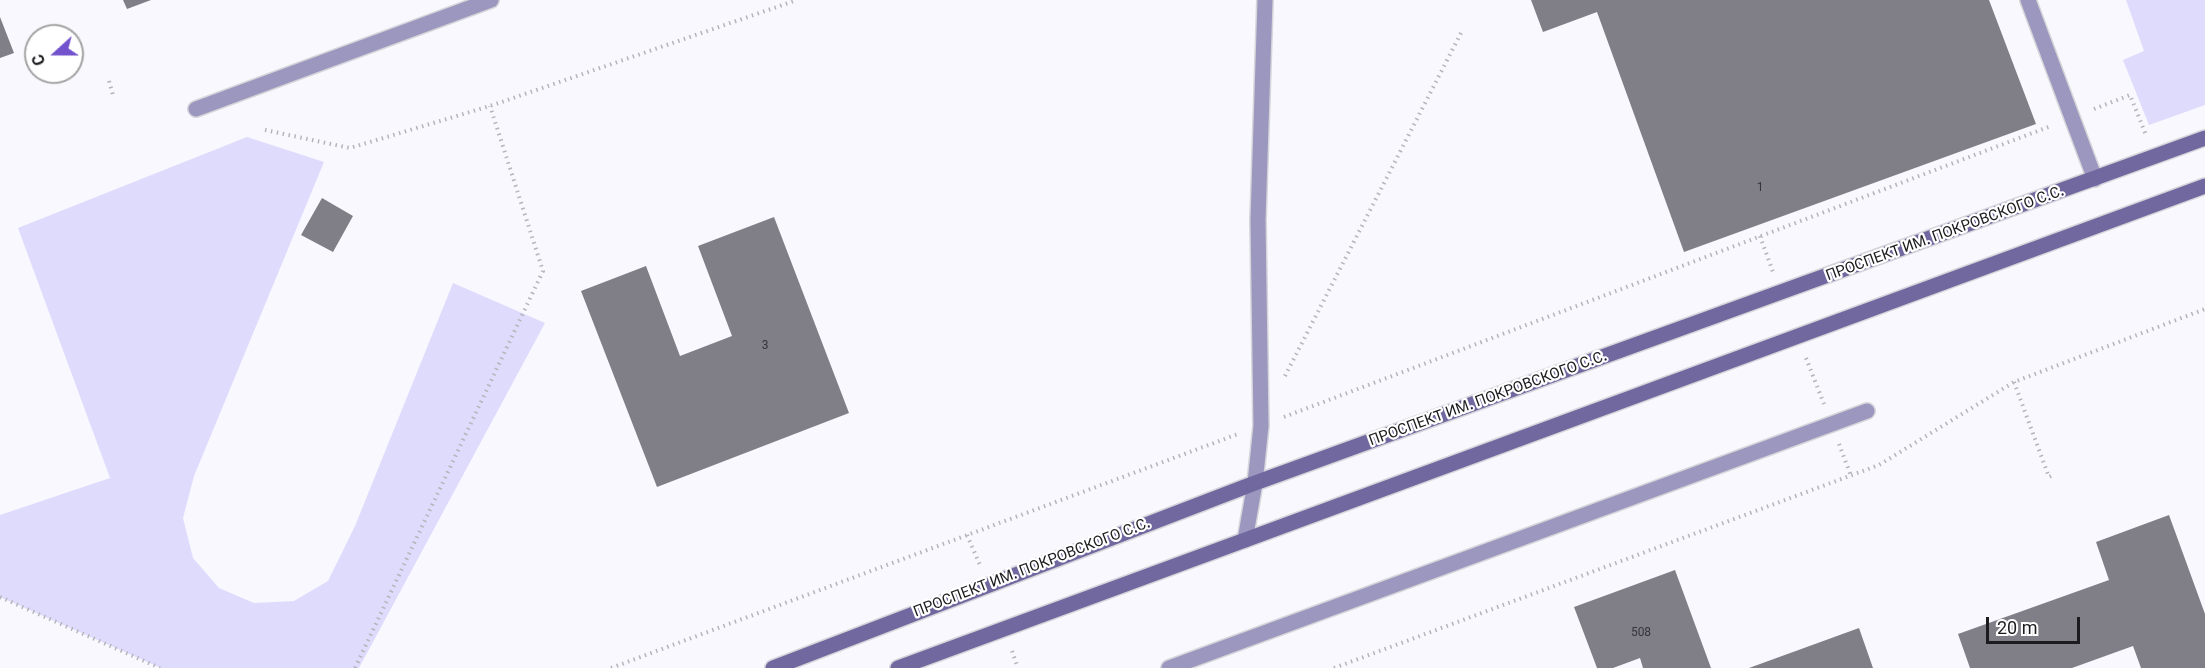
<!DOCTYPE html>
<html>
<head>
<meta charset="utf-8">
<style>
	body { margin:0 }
	#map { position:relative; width:2205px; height:668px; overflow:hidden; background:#f9f8fe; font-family:Roboto,sans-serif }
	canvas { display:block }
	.north { position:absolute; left:24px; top:24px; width:60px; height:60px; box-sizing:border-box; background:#fff; border:2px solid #a4a4a5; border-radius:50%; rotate:249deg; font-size:16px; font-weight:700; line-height:24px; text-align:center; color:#1c1c1f }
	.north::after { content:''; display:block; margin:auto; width:21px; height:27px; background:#7353cd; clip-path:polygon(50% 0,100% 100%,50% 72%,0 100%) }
	.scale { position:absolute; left:1986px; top:617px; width:94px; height:27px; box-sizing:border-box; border:3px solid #1c1c1f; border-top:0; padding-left:8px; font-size:18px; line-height:21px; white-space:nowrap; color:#1c1c1f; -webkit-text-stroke:4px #fff; paint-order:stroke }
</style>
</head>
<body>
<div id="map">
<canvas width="2205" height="668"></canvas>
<div class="north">С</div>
<div class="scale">20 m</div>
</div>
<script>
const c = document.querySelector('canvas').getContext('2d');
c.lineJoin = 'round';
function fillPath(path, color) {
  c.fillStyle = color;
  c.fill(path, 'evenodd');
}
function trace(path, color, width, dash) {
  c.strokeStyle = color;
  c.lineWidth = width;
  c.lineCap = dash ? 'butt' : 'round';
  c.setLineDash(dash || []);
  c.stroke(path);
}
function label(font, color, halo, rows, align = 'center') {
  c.font = font + ' Roboto,sans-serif';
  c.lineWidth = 4.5;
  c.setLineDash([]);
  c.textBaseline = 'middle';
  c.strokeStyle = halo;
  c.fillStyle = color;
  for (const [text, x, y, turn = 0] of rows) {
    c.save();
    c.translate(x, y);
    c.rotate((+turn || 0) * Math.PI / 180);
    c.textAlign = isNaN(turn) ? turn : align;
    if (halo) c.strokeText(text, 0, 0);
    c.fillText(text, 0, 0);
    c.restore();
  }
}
fillPath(new Path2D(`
	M2126 0H2205V105L2149 125 2123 60 2144 51Z
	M247 137 324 162 194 476 183 518 193 558 219 588 254 603 294 601 328 581 355 526 453 283 545 323 359 668H161L0 597V515L110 478 18 228Z`), '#dfdbfd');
fillPath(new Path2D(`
	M123 0H151L127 9Z
	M1531 0H1989L2036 124 1684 252 1597 12 1543 32Z
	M0 17 14 53 0 58Z
	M322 198 353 216 333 252 301 235Z
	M774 217 849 413 657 487 581 291 646 266 680 356 732 336 698 246Z
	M2169 515 2205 614V668H2141L2133 646 2072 668H1970L1958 634 2109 580 2096 542Z
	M1675 570 1711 668H1643L1640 658 1613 668H1597L1574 607Z
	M1859 628 1873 668H1749Z`), '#807f88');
const service = new Path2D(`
	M2028 0 2095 179
	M196 109 491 0`);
const minor = new Path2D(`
	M1245 540 1255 483 1261 426 1258 220 1265 0
	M1169 668 1867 411`);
const secondary = new Path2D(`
	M773 668 1255 483 2205 138
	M898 668 2205 186`);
trace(service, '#d6d5da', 18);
trace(minor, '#d6d5da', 18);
trace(secondary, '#d6d5da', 18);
trace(new Path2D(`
	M109 81 113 95
	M2094 109 2130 95 2146 135
	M265 130 350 148 490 106 797 0
	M1760 236 1773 272
	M1806 358 1824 404
	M1285 376 1461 33
	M2014 382 2049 477 2055 474
	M1284 417 2051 126
	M1839 444 1851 476
	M967 535 980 565
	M0 597 160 668
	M1012 651 1018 668
	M355 668 543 271 490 106
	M611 668 1238 434
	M1334 668 1879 465 2014 382 2205 309`), '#b5b4b9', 4, [1.5, 4.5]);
trace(service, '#9c97bf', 15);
trace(minor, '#9c97bf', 15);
trace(secondary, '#7168a0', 15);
label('12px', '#353539', null, [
	["1",1760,188],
	["3",765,346],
	["508",1641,633]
]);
label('15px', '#1c1c1f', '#fff', [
	["ПРОСПЕКТ ИМ. ПОКРОВСКОГО С.С.",1945,234,-20],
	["ПРОСПЕКТ ИМ. ПОКРОВСКОГО С.С.",1488,399,-20],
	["ПРОСПЕКТ ИМ. ПОКРОВСКОГО С.С.",1032,568,-21]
]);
</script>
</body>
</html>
